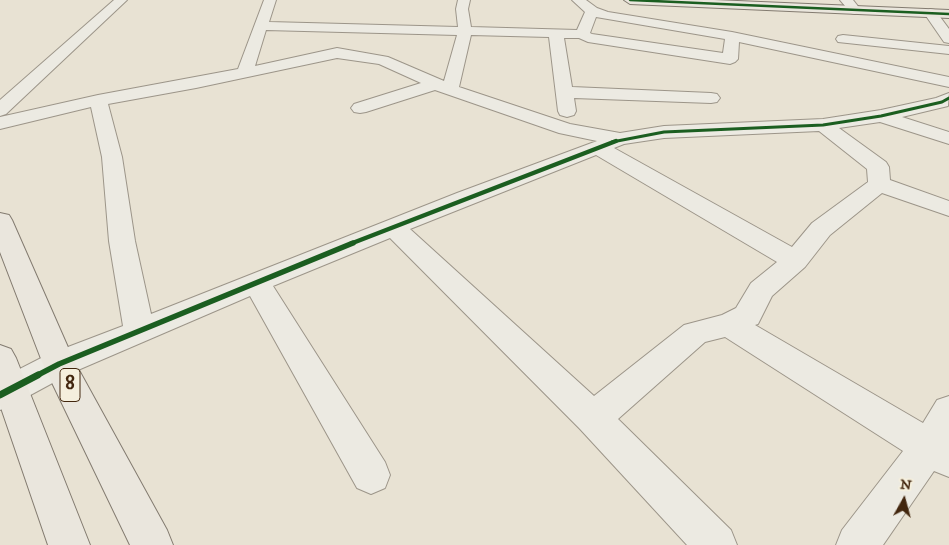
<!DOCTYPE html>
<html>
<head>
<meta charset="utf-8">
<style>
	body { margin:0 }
	#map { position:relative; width:949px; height:545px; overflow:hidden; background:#e8e2d3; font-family:"IM FELL DW Pica",serif }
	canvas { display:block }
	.north { position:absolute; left:879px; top:475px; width:50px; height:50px; -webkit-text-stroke:4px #f5efdd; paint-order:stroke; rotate:7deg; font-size:14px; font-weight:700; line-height:20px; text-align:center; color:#42260e }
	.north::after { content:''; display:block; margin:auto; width:18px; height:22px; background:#42260e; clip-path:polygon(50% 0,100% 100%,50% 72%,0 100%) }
</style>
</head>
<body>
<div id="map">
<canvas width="949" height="545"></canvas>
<div class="north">N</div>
</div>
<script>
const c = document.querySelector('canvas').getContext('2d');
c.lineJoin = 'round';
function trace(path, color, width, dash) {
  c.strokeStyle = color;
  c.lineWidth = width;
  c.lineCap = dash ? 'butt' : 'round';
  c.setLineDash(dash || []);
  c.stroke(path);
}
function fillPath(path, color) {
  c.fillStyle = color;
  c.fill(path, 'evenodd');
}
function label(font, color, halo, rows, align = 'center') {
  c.font = font + ' "IM FELL DW Pica",serif';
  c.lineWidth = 4.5;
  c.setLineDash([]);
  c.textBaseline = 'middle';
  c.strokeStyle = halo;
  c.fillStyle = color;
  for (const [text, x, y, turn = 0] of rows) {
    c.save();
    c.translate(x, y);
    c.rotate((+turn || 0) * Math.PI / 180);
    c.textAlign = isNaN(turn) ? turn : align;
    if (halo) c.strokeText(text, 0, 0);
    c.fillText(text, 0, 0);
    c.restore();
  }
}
const minor = new Path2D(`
	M114 0H127L6 114 0 116V100Z
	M264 0H276L269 22 458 27 456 9 458 0H470L468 9 471 27 577 30 585 12 572 0H586L597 8 608 12 732 32 949 77V87L739 42 738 59 735 62 730 64 588 42 579 38H564L572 87 711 93 717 94 720 98 717 102 711 103 574 98 576 111 574 115 567 117 560 115 558 111 549 37 471 35 459 87 570 124 620 133 664 126 823 119 881 110 936 98 949 93 948 106 902 117 949 132V144L880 122 839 128 886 162 889 167 890 180 949 201V216L882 193 830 235 805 267 772 296 758 324 755 325 923 423 937 400 949 396V477L934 471 883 545H836L842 530 903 451 725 337 705 342 618 419 731 530 737 545H687L580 429 390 238 273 286 385 462 390 475 385 488 371 494 357 488 250 296 71 373 12 405 0 410V379L47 355 123 326 109 241 102 157 91 107 0 129V117L98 95 238 69ZM596 17 725 39 723 53 592 34 590 33ZM266 30 457 35 444 81 388 57 337 48 255 66ZM337 58 379 64 421 83 354 104 351 108 354 112 360 113 366 112 435 90 559 133 597 141 457 193 151 314 135 241 122 157 108 104 196 88ZM819 131 867 169 868 182 812 223 792 247 614 148 624 144 664 138ZM596 155 777 262 751 283 736 308 722 315 684 325 594 396 410 229Z
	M840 0H853L861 10 855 14 851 13Z
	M930 9 935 10 949 29V43L944 42 924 13Z
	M843 35 949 46V54L838 42 836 39 838 36Z`);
const major = new Path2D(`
	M624 0H714L949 10V18L630 4Z
	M0 213 9 215 12 220 74 361 167 530 173 545H130L43 364 0 252Z
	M0 345 11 349 16 358 90 545H48L0 405Z`);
trace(minor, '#9c9589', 2);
trace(major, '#837b70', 2);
fillPath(minor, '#eceae2');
fillPath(major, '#eae6dd');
trace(new Path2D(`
	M630 0 949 14`), '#1b5e20', 2.5);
trace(new Path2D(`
	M612 142 664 132 823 125 881 116 942 102 949 98`), '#1b5e20', 3);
trace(new Path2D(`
	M350 244 616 141`), '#1b5e20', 4.5);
trace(new Path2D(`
	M36 376 59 364 353 243`), '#1b5e20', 5.5);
trace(new Path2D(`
	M0 395 38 375`), '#1b5e20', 7);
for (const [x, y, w] of [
	[70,385,20]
]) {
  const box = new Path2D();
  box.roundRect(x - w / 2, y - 16.5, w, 33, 4);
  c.fillStyle = '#f5efdd';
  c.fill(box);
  trace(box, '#42260e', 1);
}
label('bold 19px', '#42260e', null, [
	["8",70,385]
]);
</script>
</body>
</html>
